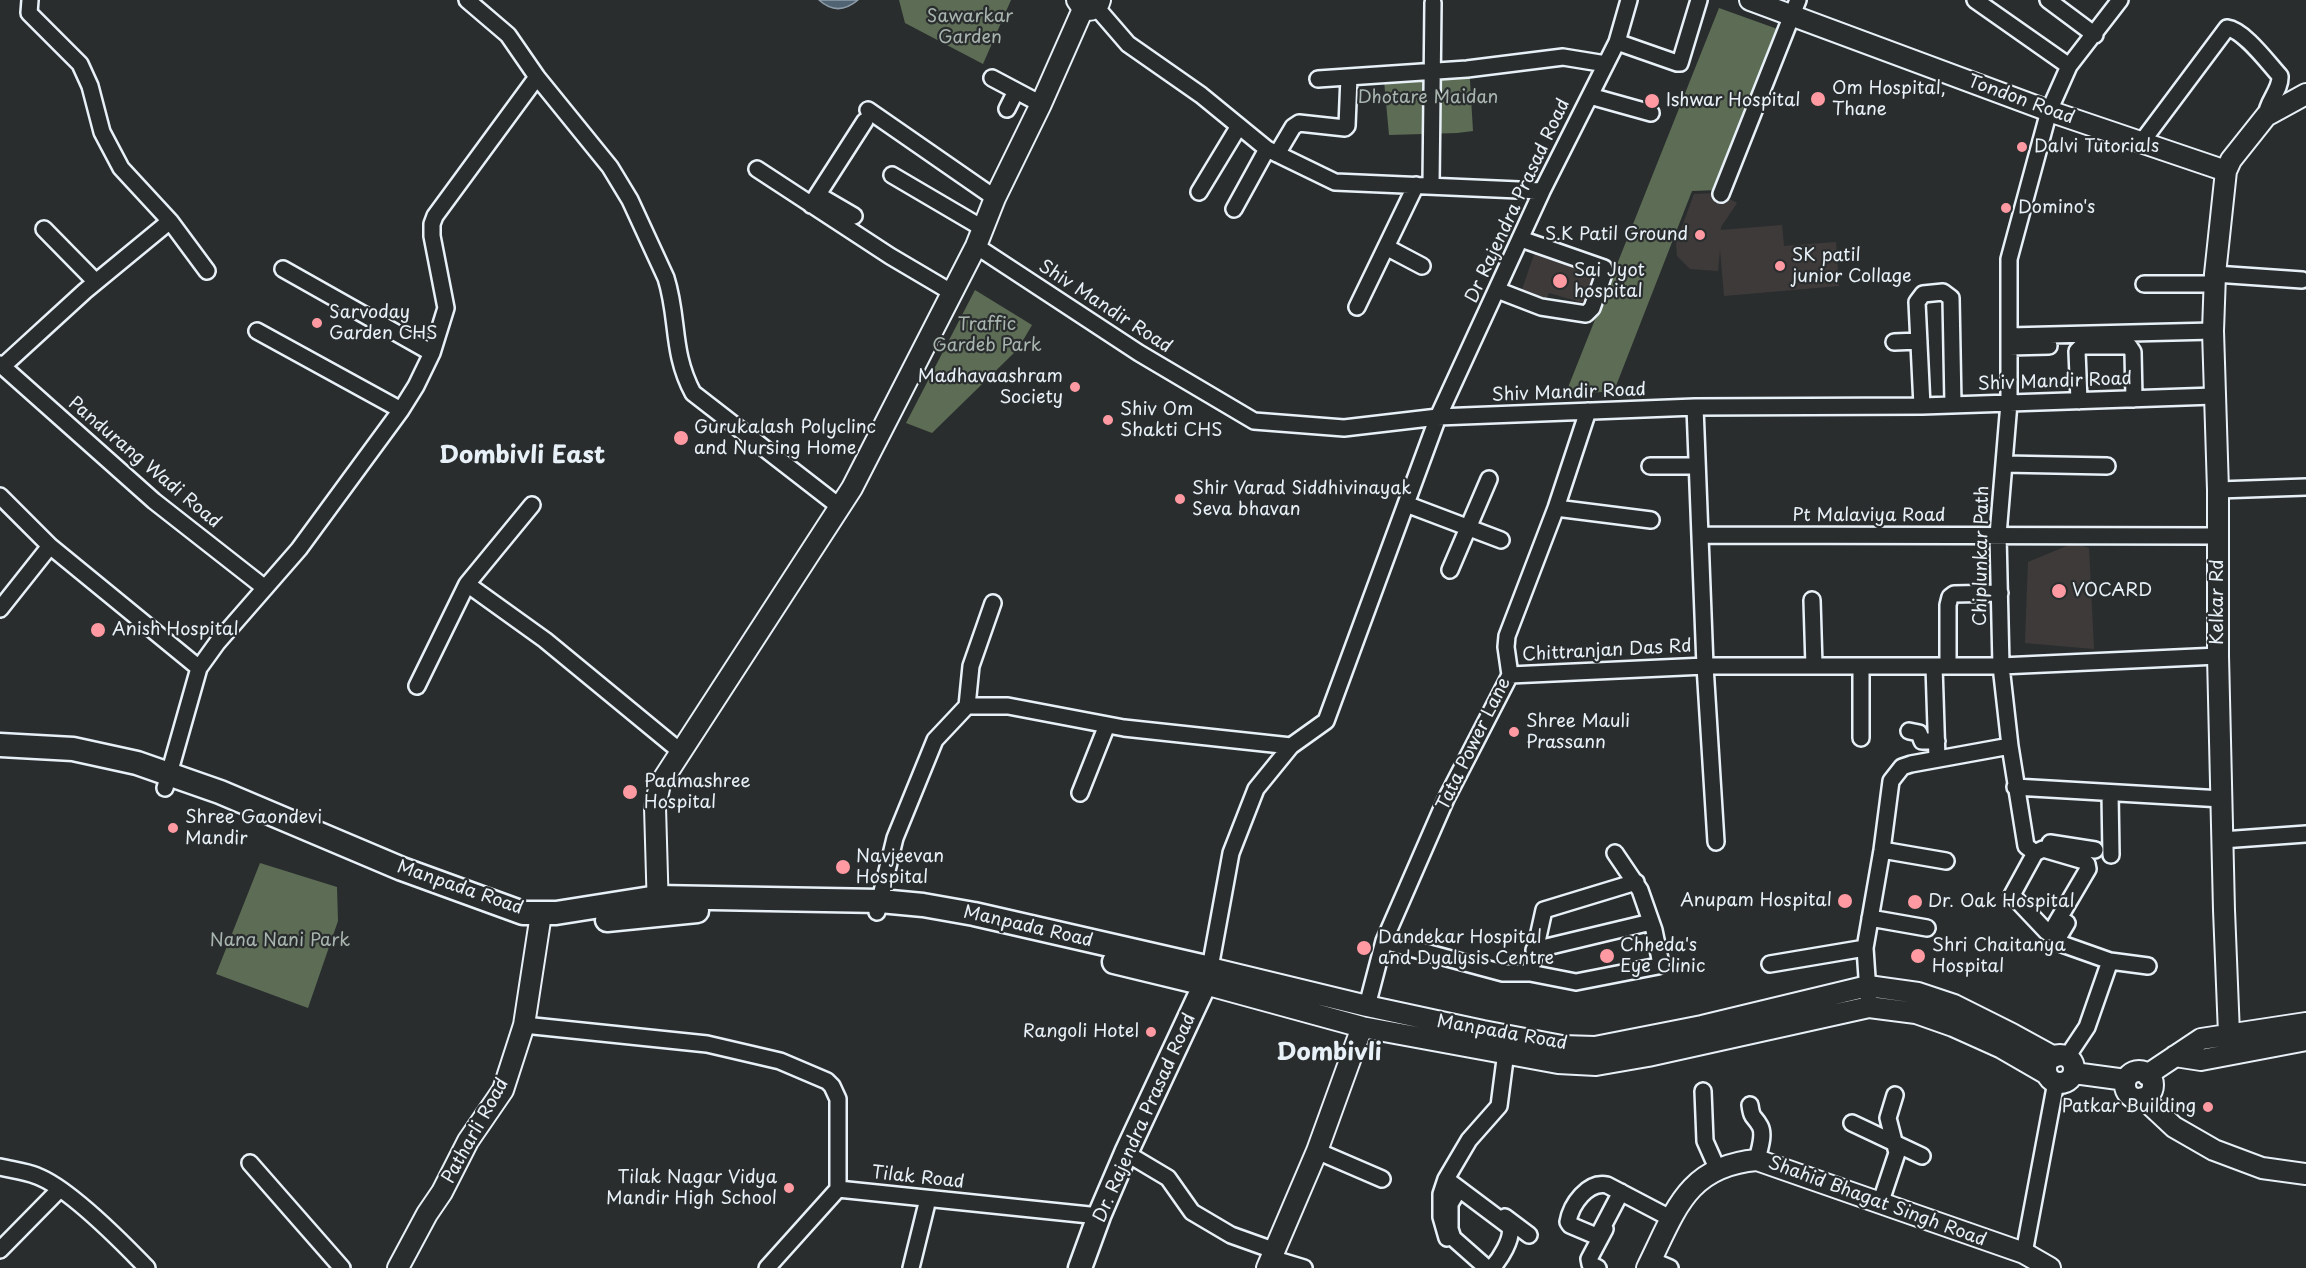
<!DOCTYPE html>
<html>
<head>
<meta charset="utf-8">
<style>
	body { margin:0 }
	canvas { display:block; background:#2a2d2e }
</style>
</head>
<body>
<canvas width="2306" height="1268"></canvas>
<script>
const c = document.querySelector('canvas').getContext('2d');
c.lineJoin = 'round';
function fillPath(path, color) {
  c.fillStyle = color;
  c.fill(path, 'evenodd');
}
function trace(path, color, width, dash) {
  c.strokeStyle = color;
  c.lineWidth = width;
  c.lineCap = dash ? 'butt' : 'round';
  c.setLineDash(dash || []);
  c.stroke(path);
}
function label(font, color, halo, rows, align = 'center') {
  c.font = font + ' "Playpen Sans",sans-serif';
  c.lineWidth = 4.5;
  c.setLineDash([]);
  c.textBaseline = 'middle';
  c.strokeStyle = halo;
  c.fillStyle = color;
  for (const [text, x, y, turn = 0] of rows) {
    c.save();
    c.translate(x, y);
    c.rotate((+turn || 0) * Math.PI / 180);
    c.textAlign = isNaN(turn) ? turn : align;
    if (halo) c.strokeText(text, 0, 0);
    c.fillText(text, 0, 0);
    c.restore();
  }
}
fillPath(new Path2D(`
	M1718 193 1737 203 1721 227V230L1782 225 1784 246 1836 242 1839 286 1724 296 1720 249 1718 271 1690 269 1677 256 1676 243 1694 194Z
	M1536 249 1599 268 1587 304 1549 293 1544 303 1520 295Z
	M2074 543 2089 548 2094 649 2025 643 2028 562Z`), '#3e3a3a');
fillPath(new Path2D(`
	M899 0H1011L983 64 905 23Z
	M1719 8 1783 31 1718 190 1692 191 1614 391 1565 395Z
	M1429 60 1469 64 1473 131 1457 133 1389 135 1383 70Z
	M975 290 1032 325 1018 349 932 433 906 423Z
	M260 863 337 887 338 921 308 1008 216 974Z`), '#5c6c55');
const water = new Path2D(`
	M819 0H858C845 11 832 12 819 0Z`);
fillPath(water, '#506473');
trace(water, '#8d9ca8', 1.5);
const minor = new Path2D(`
	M30 0 29 13 80 64 90 86 102 132 121 168 170 221 207 271
	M467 0 508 35 537 77 610 167 630 200 666 278C679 319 671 352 693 393L840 507
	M1975 0 2069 66
	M2048 0 2095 35
	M1096 7 1128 44 1201 95 1267 149 1335 182 1542 191
	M1617 42 1677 63H1680L1699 0
	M992 78 1041 104
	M1318 79 1467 69 1563 57 1606 64
	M1590 96 1651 113
	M1007 109 1016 91
	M868 110 995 198
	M2141 143 2227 28C2244 30 2268 63 2280 76 2281 90 2267 101 2266 116
	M1277 154 1293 127 1299 123 1345 128 1347 126 1349 77
	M757 169 890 256 951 292
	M892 175 984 229
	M1431 185 1433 3
	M1199 192 1239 126
	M1721 194 1798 0
	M818 195 854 216
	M811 205 865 121
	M1234 209 1267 149
	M44 229 96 282
	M976 246 1139 353 1254 421 1344 428 1438 417 1695 407 1922 406 2214 396
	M1386 247 1422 266
	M283 269 432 353
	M2215 274 2302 280
	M2144 284H2215
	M1497 290 1541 307 1586 314 1592 308 1605 271 1604 268 1521 239
	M1357 307 1416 185
	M257 331 401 410
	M2009 336 2213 331
	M1894 342 1919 341
	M2009 347 2049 346
	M0 364 154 501 265 588
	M3 366 85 291 170 221
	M2079 401 2077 351 2082 346H2129L2133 352 2134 399
	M1922 406 1917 302 1923 294 1943 292 1951 298 1953 405
	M1695 407 1705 666 1716 842
	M2004 464 2107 466
	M1650 466H1697
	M2218 490 2306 487
	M0 496 50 546 199 668
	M1406 504 1501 540
	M1556 508 1651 520
	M1700 535 2218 536
	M1450 570 1489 479
	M467 584 532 505
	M1812 600 1814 666
	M0 609 50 546
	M1934 666 1937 759
	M1948 666V605L1950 597 1954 594 2000 593
	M1510 675 1705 666H2001L2218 656
	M417 686 467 584 545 640 681 752
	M967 706 971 666 993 603
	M1909 731 1919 733 1922 741H1937
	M1861 738V666
	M2010 746 2026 846 2035 853
	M2015 787 2222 799
	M165 788 199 668 217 643 299 549 401 410 416 386 432 353 446 308 432 236V224L435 216 537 77
	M1080 793 1107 725
	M2110 793 2111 855
	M2222 840 2306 834
	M2050 843 2095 850
	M2043 849 2084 861 2087 864 2088 869 2051 932H2047L2012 895 2035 853Z
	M1882 850 1946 861
	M877 912 895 838 935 740 967 706H1008L1124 728 1291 746
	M1870 918 1927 928
	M2067 923 2058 938 2062 944 2110 961
	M1384 941 1503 973H1530L1544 910 1636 882
	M1534 950 1651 922
	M1770 964 1865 948
	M1210 968 1231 853 1256 789 1291 746 1326 721 1438 417 1542 191 1617 42 1629 0
	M1530 973 1576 982 1658 966 1661 964 1654 930 1640 890 1615 853
	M1367 1006 1384 941 1446 799 1510 675 1506 647 1507 636 1556 508 1588 411
	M1869 1007 1865 948 1882 850 1891 781 1902 767 1911 764 2010 746 2001 666 1998 535 2009 403V259L2049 111 2069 66 2120 0
	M524 1025 707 1044 780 1061 827 1081 832 1086 838 1099V1189
	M2067 1057 2087 1027 2110 961 2148 966
	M1703 1091 1705 1141 1717 1168
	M1750 1105C1752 1120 1754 1115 1760 1126 1765 1135 1759 1150 1757 1160
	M1852 1123 1922 1156
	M1317 1151 1382 1179
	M1126 1153 1168 1178 1192 1212 1231 1235 1273 1250
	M250 1163 342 1268
	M0 1167C12 1170 25 1171 37 1176 69 1188 122 1242 147 1268
	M1446 1179 1510 1227C1513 1239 1500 1259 1492 1268
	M1459 1189 1450 1204V1229L1453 1238 1487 1268
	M1621 1192 1599 1234 1596 1236 1570 1225 1568 1222C1571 1204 1588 1181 1607 1185L1670 1218
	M1881 1201 1897 1153 1888 1118 1895 1095
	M1505 1217 1529 1235
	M1447 1238 1441 1217V1194L1446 1179 1469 1140 1499 1106 1507 1044
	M0 1250 59 1190
	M2024 1253 2056 1082
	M1271 1258 1304 1268
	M1651 1260 1670 1268
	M767 1268 838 1189 1099 1216
	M911 1268 928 1199
	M1598 1268 1590 1264 1589 1259 1605 1229`);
const tertiary = new Path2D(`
	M1077 0 1083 9C1091 12 1098 8 1100 0
	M1750 0 2049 111 2226 171
	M658 911 655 807 660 784 852 488 976 246 995 198 1041 104 1083 9
	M1210 968 1367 1006 1483 1031 1562 1046 1595 1047 1702 1026 1868 986 1918 993 1954 1005 2012 1034 2054 1057
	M1205 984 1362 1027 1558 1063 1596 1065 1648 1056 1869 1007 1916 1013 1953 1026 2002 1048 2047 1074
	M2229 1034 2224 910 2218 656V490L2213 331 2215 274 2226 171 2231 160 2266 116 2306 94
	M2046 1069a14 14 0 1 1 28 0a14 14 0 1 1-28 0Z
	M2175 1056 2201 1060 2306 1040
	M2125 1085a14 14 0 1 1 28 0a14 14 0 1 1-28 0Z
	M2074 1073 2126 1080
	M2147 1075 2201 1039 2306 1023
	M2143 1098 2174 1127 2214 1150 2262 1168 2306 1174
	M398 1268 427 1214 442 1192 468 1141 503 1090 524 1025 541 914
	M1267 1268 1317 1151 1362 1027
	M1647 1268C1675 1212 1686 1166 1757 1160L2024 1253 2050 1268`);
const secondary = new Path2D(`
	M0 745 73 749 137 763 220 792 402 869 523 913H556L657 897 880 901 923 905 974 914 1210 968 1205 984 1126 1153 1099 1216 1080 1268
	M607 920 697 911
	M1114 962 1205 984`);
trace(minor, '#e8f1f8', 20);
trace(tertiary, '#e8f1f8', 24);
trace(secondary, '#e8f1f8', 27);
trace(minor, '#2a2d2e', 15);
trace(tertiary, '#2a2d2e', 20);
trace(secondary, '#2a2d2e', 22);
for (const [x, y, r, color] of [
	[1818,99,8,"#ff9aa2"],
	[1652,101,8,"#ff9aa2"],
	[2022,147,6,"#ff9aa2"],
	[2006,208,6,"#ff9aa2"],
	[1700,235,6,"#ff9aa2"],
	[1780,266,6,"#ff9aa2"],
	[1560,281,8,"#ff9aa2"],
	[317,323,6,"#ff9aa2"],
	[1075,387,6,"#ff9aa2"],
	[1108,420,6,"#ff9aa2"],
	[681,438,8,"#ff9aa2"],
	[1180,499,6,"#ff9aa2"],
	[2059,591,8,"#ff9aa2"],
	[98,630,8,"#ff9aa2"],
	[1514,732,6,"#ff9aa2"],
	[630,792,8,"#ff9aa2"],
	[173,828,6,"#ff9aa2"],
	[843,867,8,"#ff9aa2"],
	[1845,901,8,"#ff9aa2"],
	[1915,902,8,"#ff9aa2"],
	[1364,948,8,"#ff9aa2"],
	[1607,956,8,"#ff9aa2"],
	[1918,956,8,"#ff9aa2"],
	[1151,1032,6,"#ff9aa2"],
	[2208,1107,6,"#ff9aa2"],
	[789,1188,6,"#ff9aa2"]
]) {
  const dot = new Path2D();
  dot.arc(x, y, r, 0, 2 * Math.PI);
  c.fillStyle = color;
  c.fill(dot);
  trace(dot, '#2a2d2e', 2);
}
label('18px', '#a9b5af', '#2a2d2e', [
	["Sawarkar",970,17],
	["Garden",970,38],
	["Dhotare Maidan",1428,98],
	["Traffic",987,325],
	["Gardeb Park",987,346],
	["Nana Nani Park",280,941]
]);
label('18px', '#e8f1f8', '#2a2d2e', [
	["Om Hospital,",1832,89],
	["Thane",1832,110],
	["Ishwar Hospital",1666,101],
	["Dalvi Tutorials",2034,147],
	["Domino's",2018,208],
	["S.K Patil Ground",1688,235,"right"],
	["SK patil",1792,256],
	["junior Collage",1792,277],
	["Sai Jyot",1574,271],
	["hospital",1574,292],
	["Sarvoday",329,313],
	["Garden CHS",329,334],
	["Madhavaashram",1063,377,"right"],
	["Society",1063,398,"right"],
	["Shiv Om",1120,410],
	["Shakti CHS",1120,431],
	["Gurukalash Polyclinc",694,428],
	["and Nursing Home",694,449],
	["Shir Varad Siddhivinayak",1192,489],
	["Seva bhavan",1192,510],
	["VOCARD",2072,591],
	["Anish Hospital",112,630],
	["Shree Mauli",1526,722],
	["Prassann",1526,743],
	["Padmashree",644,782],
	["Hospital",644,803],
	["Shree Gaondevi",185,818],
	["Mandir",185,839],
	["Navjeevan",856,857],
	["Hospital",856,878],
	["Anupam Hospital",1832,901,"right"],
	["Dr. Oak Hospital",1928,902],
	["Dandekar Hospital",1378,938],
	["and Dyalysis Centre",1378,959],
	["Chheda's",1620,946],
	["Eye Clinic",1620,967],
	["Shri Chaitanya",1932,946],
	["Hospital",1932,967],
	["Rangoli Hotel",1139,1032,"right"],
	["Patkar Building",2196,1107,"right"],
	["Tilak Nagar Vidya",777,1178,"right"],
	["Mandir High School",777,1199,"right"]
], 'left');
label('18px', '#e8f1f8', '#2a2d2e', [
	["Tondon Road",2021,100,20],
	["Dr Rajendra Prasad Road",1518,201,-65],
	["Shiv Mandir Road",1105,307,33],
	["Shiv Mandir Road",2055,382,-2],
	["Shiv Mandir Road",1569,393,-2],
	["Pandurang Wadi Road",144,463,40],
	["Pt Malaviya Road",1869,516],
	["Chiplunkar Path",1982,556,-89],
	["Kelkar Rd",2218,602,-90],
	["Chittranjan Das Rd",1607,651,-3],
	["Tata Power Lane",1474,744,-64],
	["Manpada Road",460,888,19],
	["Manpada Road",1028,927,13],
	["Manpada Road",1502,1033,10],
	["Dr. Rajendra Prasad Road",1145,1118,-66],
	["Patharli Road",476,1131,-61],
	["Tilak Road",918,1178,6],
	["Shahid Bhagat Singh Road",1877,1202,20]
]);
label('bold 24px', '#e8f1f8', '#2a2d2e', [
	["Dombivli East",522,456],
	["Dombivli",1329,1053]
]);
</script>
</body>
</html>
